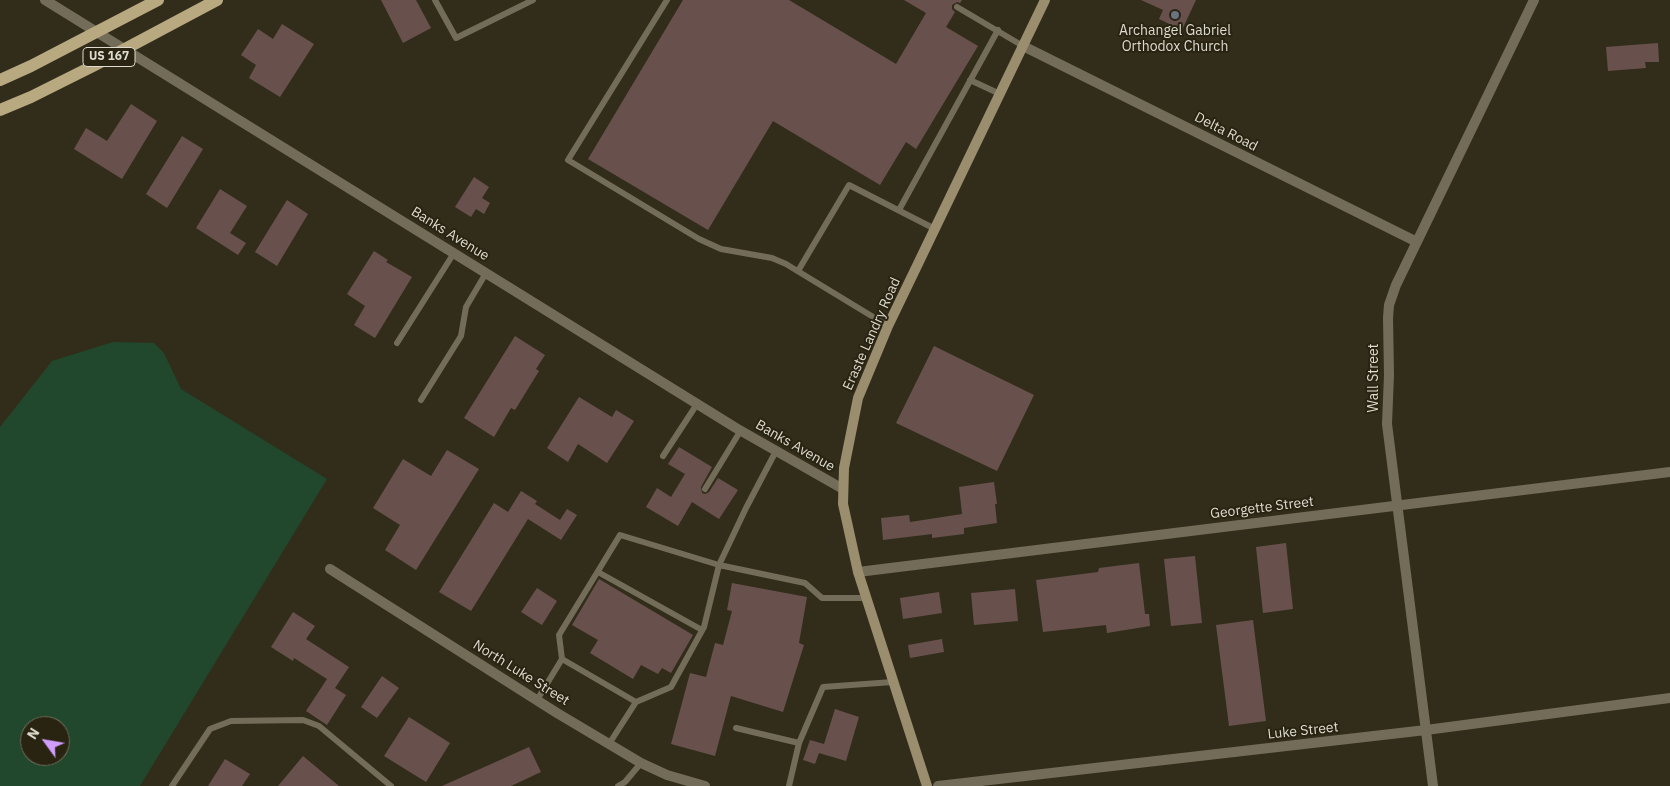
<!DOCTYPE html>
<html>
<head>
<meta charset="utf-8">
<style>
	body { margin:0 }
	#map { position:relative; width:1670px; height:786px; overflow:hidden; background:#322d1b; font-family:"IBM Plex Sans",sans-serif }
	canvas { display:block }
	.north { position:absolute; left:20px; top:716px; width:50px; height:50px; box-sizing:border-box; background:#292411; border:1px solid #716d5d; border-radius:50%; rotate:302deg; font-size:14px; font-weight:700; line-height:20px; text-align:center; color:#dedbd0 }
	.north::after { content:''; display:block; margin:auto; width:18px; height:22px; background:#d09dfe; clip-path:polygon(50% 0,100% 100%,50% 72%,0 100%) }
</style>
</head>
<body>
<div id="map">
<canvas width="1670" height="786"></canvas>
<div class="north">N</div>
</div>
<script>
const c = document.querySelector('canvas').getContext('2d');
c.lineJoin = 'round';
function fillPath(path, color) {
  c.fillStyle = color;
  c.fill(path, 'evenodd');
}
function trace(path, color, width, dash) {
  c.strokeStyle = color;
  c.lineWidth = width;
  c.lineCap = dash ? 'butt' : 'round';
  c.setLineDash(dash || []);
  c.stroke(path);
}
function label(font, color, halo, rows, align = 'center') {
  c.font = font + ' "IBM Plex Sans",sans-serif';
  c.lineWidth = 4;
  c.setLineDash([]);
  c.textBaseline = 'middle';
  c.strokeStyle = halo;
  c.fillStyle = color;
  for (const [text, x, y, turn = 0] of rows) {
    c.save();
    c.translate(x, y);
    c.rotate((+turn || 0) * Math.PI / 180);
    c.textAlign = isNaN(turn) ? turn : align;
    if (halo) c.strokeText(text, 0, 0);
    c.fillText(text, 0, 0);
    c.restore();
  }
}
fillPath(new Path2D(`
	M113 342 154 343 164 353 181 389 327 479 140 786H0V427L52 361ZM30 726H60V756H30Z`), '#21472c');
fillPath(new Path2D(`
	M381 0H416L431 28 403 43Z
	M683 0H789L896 64 926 13 904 0H962L960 3 957 2 952 5V9L955 12 946 27 978 46 916 149 906 142 880 185 773 121 708 230 588 159Z
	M1141 0H1196L1182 30 1159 19 1163 10Z
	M282 24 314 44 280 97 249 78 256 65 241 55 258 29 273 39Z
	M1658 43 1659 62H1645L1646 68 1608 71 1606 47Z
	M131 104 157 121 122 179 74 149 86 128 107 141Z
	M182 136 203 149 167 208 146 194Z
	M474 177 489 187 482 198 490 203 484 214 476 209 471 217 455 207Z
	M220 189 247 206 230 233 246 243 238 255 196 228Z
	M287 200 308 214 277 266 255 252Z
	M374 251 388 260 386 262 412 277 375 338 354 325 365 306 347 294Z
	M515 336 545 355 536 369 539 371 515 410 511 408 494 437 464 418Z
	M934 346 1034 395 997 471 896 423Z
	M579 397 612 417 616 410 634 421 607 463 578 444 568 462 547 448Z
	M679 447 712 467 701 487 702 493 705 494 709 492 718 478 738 490 719 519 692 502 678 526 646 507 657 488 671 497 685 474 668 464Z
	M447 450 479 469 416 570 385 550 400 525 373 508 403 459 431 476Z
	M994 482 997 504H995L997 523 964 528V534L932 538V534L883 540 881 518 909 515 910 522 962 514 959 487Z
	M521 491 537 501 535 504 560 520 567 509 577 515 561 540 528 519 471 611 439 592 494 503 508 512Z
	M1286 543 1293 609 1263 613 1256 547Z
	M1195 556 1202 623 1171 626 1164 559Z
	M1139 563 1145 614H1149L1150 626 1107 633 1106 625 1043 632 1036 580 1098 572 1099 568Z
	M599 579 693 635 671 673 662 668 658 674 641 665 633 679 590 653 598 640 572 625Z
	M732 583 807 597 799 643 804 645 783 712 731 696 715 756 671 744 690 673 706 677 715 643 723 645 732 611 727 610Z
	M537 588 557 601 542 625 521 612Z
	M1015 589 1018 621 974 625 971 593Z
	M939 592 942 613 903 619 900 598Z
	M293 612 315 626 306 639 349 667 335 688 346 695 327 725 306 711 327 679 294 658 293 661 271 647Z
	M1253 620 1266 721 1229 726 1216 625Z
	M942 639 944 652 910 658 908 645Z
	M382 676 399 688 377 718 361 707Z
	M835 709 859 717 846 761 819 753 815 764 803 760 810 740 824 744Z
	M409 717 450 743 426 782 384 756Z
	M529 747 541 772 511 786H442Z
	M303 756 339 786H278Z
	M225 759 250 774 242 786H208Z`), '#68514c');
trace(new Path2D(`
	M435 0 456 38 533 0
	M667 0 568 160 699 239 721 249 772 258 786 264 888 326
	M957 7 1023 46
	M970 80 1000 94
	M899 210 998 30
	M798 271 849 185 935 229
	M397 343 454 253
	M421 400 461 336 466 307 486 273
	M776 451 746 508 719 565 805 583 822 598H866
	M663 456 697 404
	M705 489 741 430
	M598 572 702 630
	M562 659 636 702 609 744
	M537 700 562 659 559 635 620 535 719 565 704 627 671 687 636 702
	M736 728 799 743
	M172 786 210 729 231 721 303 720 319 726 391 786
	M618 786 625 782 641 763
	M789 786 799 743 823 687 893 682`), '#736c58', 6);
trace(new Path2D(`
	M45 0 736 428 843 489
	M1023 46 1417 242
	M330 569 557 713 641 763 667 775 705 786
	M858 572 1670 472
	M938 786 1426 730 1670 698
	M1433 786 1387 424 1389 375 1388 318 1389 305 1396 285 1534 0`), '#736c58', 10);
trace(new Path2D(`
	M927 786 858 572 843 504 844 468 858 398 888 326 1045 0`), '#9a8e6f', 10);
trace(new Path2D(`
	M0 80 31 66 158 0
	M0 110 31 97 93 66 217 0`), '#b8a981', 12);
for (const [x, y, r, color] of [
	[1175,15,5,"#6b7280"]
]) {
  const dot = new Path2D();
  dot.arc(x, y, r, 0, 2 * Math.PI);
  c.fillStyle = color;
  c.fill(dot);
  trace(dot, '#292411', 2);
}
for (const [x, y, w] of [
	[109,57,52]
]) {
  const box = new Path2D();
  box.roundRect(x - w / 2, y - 9.5, w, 19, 4);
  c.fillStyle = '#292411';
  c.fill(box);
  trace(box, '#dedbd0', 1);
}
label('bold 12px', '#dedbd0', null, [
	["US 167",109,57]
]);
label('14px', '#dedbd0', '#292411', [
	["Archangel Gabriel",1175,31],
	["Orthodox Church",1175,47]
]);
label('14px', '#dedbd0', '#292411', [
	["Delta Road",1226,132,27],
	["Banks Avenue",450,234,32],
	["Eraste Landry Road",872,334,-66],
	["Wall Street",1374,378,-90],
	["Banks Avenue",795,446,30],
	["Georgette Street",1262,508,-7],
	["North Luke Street",521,673,32],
	["Luke Street",1303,731,-6]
]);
</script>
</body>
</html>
